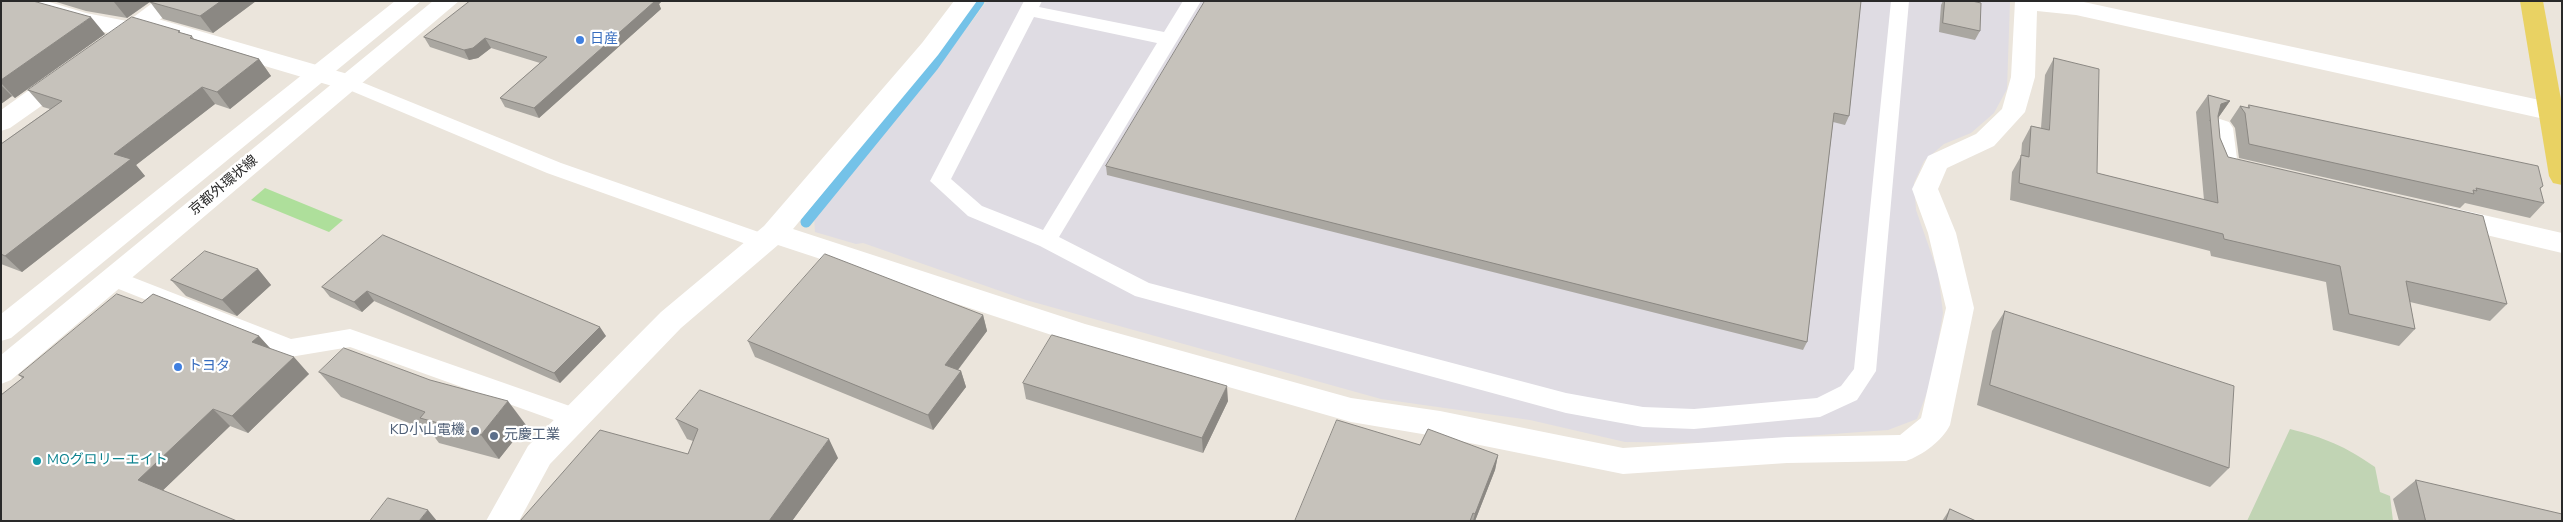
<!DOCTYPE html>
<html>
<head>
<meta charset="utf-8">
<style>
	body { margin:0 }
	#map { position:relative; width:2563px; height:522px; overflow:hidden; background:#ebe5dc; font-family:"Nunito Sans",sans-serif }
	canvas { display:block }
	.frame { position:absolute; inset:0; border:2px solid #292929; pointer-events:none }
</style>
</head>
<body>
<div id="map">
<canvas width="2563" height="522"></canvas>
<div class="frame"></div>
</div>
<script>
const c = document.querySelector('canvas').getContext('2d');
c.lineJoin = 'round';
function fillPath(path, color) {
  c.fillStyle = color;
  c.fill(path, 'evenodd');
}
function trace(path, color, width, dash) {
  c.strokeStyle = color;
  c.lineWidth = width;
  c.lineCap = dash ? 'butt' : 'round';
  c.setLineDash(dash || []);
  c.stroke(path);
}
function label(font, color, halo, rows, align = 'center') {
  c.font = font + ' "Nunito Sans","Noto Sans JP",sans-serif';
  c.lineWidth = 4.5;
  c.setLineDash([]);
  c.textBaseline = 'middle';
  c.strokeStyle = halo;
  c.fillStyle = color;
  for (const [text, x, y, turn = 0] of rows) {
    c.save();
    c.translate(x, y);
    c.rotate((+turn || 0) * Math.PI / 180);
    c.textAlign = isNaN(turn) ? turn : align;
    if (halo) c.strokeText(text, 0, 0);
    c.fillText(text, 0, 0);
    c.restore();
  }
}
fillPath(new Path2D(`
	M987 1H2010L2007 89 1994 113 1971 133 1944 144 1924 161 1914 183 1916 210 1938 273 1943 313 1931 382 1917 419 1888 430 1709 443 1625 442 1530 420 1381 399 1026 300 863 243 856 244 815 232 814 216 958 40Z`), '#dfdce3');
fillPath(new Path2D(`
	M265 188 343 220 329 232 251 200Z`), '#aedf9b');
fillPath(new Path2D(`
	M2290 429C2325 438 2345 446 2375 467L2380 492 2390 496 2393 521H2247Z`), '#c1d4b4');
trace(new Path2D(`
	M806 222 933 66 979 1`), '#74c2e8', 11);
fillPath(new Path2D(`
	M1024 1H1042L1039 7 1164 32 1183 1H1201L1059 237 1149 283 1566 393 1643 407 1694 409 1817 398 1841 386 1854 369 1891 1H1909L1876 371 1857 400 1820 417 1694 429 1643 427 1566 413 1135 296 1040 246 968 216 930 181ZM1034 17 1157 43 1043 230 982 206 951 179Z
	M349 77 561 163 770 236 773 242 770 248 763 250 547 173 342 87 340 83 342 79Z
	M114 270 291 339 350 329 584 411 588 418 584 425 576 428 350 347 290 357 106 284 103 278 106 272Z`), '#fff');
fillPath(new Path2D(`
	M8 1H46L86 13 142 24 146 29 142 34C116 41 40 15 11 6Z
	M954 1H977L938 55 793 229 1085 324 1351 398 1440 411 1623 448 1787 437 1900 435 1921 418 1946 308 1928 233 1912 189 1928 156 1976 134 2002 109 2011 77 2015 1H2079L2549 102 2558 105 2561 111 2558 117 2549 120 2076 15 2037 11 2035 77 2025 112 1994 146 1947 168 1938 189 1956 233 1974 308 1950 425C1942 441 1923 455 1906 461L1787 463 1623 474 1440 437 1351 422 1085 346 778 245 681 328 550 464 519 521H486L528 446 661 312 764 226 922 43Z
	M158 19 358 77 361 83 358 89 349 91 150 32 146 27 150 22Z
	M2220 119 2229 122 2233 128 2237 159 2248 162 2252 169 2248 176C2236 179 2227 176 2216 172 2209 161 2204 133 2211 122Z
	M2449 207 2562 233V253L2440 224 2436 217 2440 210Z`), '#fff');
fillPath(new Path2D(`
	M155 1H181L178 6 123 47 115 50 107 47 103 42 107 37Z
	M395 1H421L11 338 1 341V314Z
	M433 1H459L11 380 1 384V355Z
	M65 69 74 71 77 77 74 83 10 128 1 131V110L56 71Z`), '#fff');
fillPath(new Path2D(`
	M2520 1H2543L2562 105V185L2553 183 2549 176Z`), '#e9d263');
fillPath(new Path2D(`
	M1 1 105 34 15 98 12 96 1 104Z
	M53 1H256L213 33 163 19 150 2 127 18 86 11Z
	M470 1H662L659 4 661 9 539 118 505 107 500 98 540 63 491 48 478 58 469 60 430 47 424 37Z
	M1861 1 1849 116 1845 125 1833 122 1807 342 1803 350 1107 175 1106 166Z
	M1943 1H1972L1980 31 1975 40 1939 32 1941 5Z
	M182 33 192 36 194 39 259 59 271 76 230 109 215 104 136 165 145 176 22 272 1 264V144L50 109 43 107 28 90Z
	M2054 58 2097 173 2204 200 2196 112 2208 95 2230 101 2218 118 2220 138 2228 157 2507 304 2490 321 2410 302 2415 329 2399 346 2333 330 2326 282 2211 256 2210 251 2010 200 2012 172 2021 156 2022 143 2031 126 2041 128 2045 75Z
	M2249 105 2543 186 2540 189 2544 203 2530 218 2465 203 2460 208 2239 158 2235 128 2230 121 2240 106 2247 108Z
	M383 235 606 336 560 383 374 301 362 312 330 297 322 287Z
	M258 269 271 285 237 316 186 296 171 280Z
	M142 303 259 336 271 349 309 374 248 433 230 426 163 490 1 521 22 378 19 375Z
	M2005 311 2229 468 2210 487 1977 405 1992 331Z
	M983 315 987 331 958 370 961 371 966 387 933 430 755 357 748 341Z
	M319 372 526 425 499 459 439 443 430 431 341 397Z
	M1023 383 1228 401 1203 453 1026 399Z
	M676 419 838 458 792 521H520L688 454 693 441 687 439Z
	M1420 445 1498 455 1495 470 1475 521H1295Z
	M2416 480 2562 521H2399L2393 499Z
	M1950 509 1976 521H1942Z`), '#aaa7a1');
fillPath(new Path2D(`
	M151 1 127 18 114 2V1Z
	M221 1H256L213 33 200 16Z
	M653 1H662L659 4 661 9 539 118 534 108Z
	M91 17 105 34 15 98 1 83V80Z
	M485 38 491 48 478 58 469 60 464 50Z
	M259 59 271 76 230 109 217 92Z
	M1 85 12 96 1 104Z
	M202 87 215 104 136 165 145 176 22 272 5 256 114 154Z
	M2230 101 2218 118 2209 121 2221 104Z
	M258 269 271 285 237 316 222 300Z
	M367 291 374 301 362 312 354 302Z
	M983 315 987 331 950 380 945 365Z
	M600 327 606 336 560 383 554 373Z
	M259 336 274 353 252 342Z
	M294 357 309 374 248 433 232 416Z
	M961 371 966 387 933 430 928 415Z
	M1227 386 1228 401 1203 453 1202 438Z
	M508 401 526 425 499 459 481 435Z
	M213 409 230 426 157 496 138 480Z
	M829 439 838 458 792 521H769Z
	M1498 455 1495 470 1475 521H1473L1475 514Z
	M428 510 437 521H419Z`), '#8b8883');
const building = new Path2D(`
	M1 1H33L91 17 1 80Z
	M151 1H221L200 16 150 2Z
	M470 1H655L534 108 500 98 547 57 485 38 473 48 464 50 424 37Z
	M1205 1H1861L1849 116 1834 113 1807 342 1106 166Z
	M1945 1H1972L1981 3 1980 31 1943 23Z
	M132 17 180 31 178 32 192 36 190 38 259 59 217 92 202 87 114 154 131 159 5 256 1 254V144L62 101 28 90Z
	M2054 58 2099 69 2097 173 2218 203 2208 95 2230 101 2221 104 2218 116 2220 138 2228 157 2483 216 2507 304 2406 281 2415 329 2349 314 2340 266 2224 239 2223 234 2019 183 2021 155 2029 157 2031 126 2049 130Z
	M2249 105 2538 166 2543 186 2540 188 2544 203 2476 188 2477 191 2473 190 2474 194 2249 144 2245 113 2240 106 2249 108Z
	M383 235 600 327 554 373 367 291 354 302 322 287Z
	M205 251 258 269 222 300 171 280Z
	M825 254 983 315 945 365 961 371 928 415 748 341Z
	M117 294 142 303 153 294 259 336 252 342 294 357 232 416 213 409 138 480 237 521H1V395L24 377 19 375Z
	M2005 311 2234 386 2229 468 1990 385Z
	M1052 335 1227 386 1202 438 1023 383Z
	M344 348 430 380 508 401 481 435 420 418 425 412 319 372Z
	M700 390 829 439 769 521H520L600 430 688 454 698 429 676 419Z
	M1337 420 1420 445 1428 429 1498 455 1475 514 1473 513 1470 521H1295Z
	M2416 480 2562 514V521H2426Z
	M388 498 428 510 419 521H370Z
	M1950 509 1976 521H1946Z`);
fillPath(building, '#c6c2bb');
trace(building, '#8b8883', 1);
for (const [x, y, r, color] of [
	[580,40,5,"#3f7fe0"],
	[178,367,5,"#3f7fe0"],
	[475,431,5,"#5c6f8a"],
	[494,436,5,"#5c6f8a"],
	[37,461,5,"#0f9aa8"]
]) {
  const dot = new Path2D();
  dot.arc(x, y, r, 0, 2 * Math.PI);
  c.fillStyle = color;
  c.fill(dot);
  trace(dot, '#fff', 2);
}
label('14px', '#366cbe', '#fff', [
	["日産",590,40],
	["トヨタ",188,367]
], 'left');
label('14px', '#292929', '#fff', [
	["京都外環状線",224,186,-40]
]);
label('14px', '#4e5e75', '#fff', [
	["KD小山電機",465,431],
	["元慶工業",504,436,"left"]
], 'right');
label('14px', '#0d838f', '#fff', [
	["MOグロリーエイト",47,461]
], 'left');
</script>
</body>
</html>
